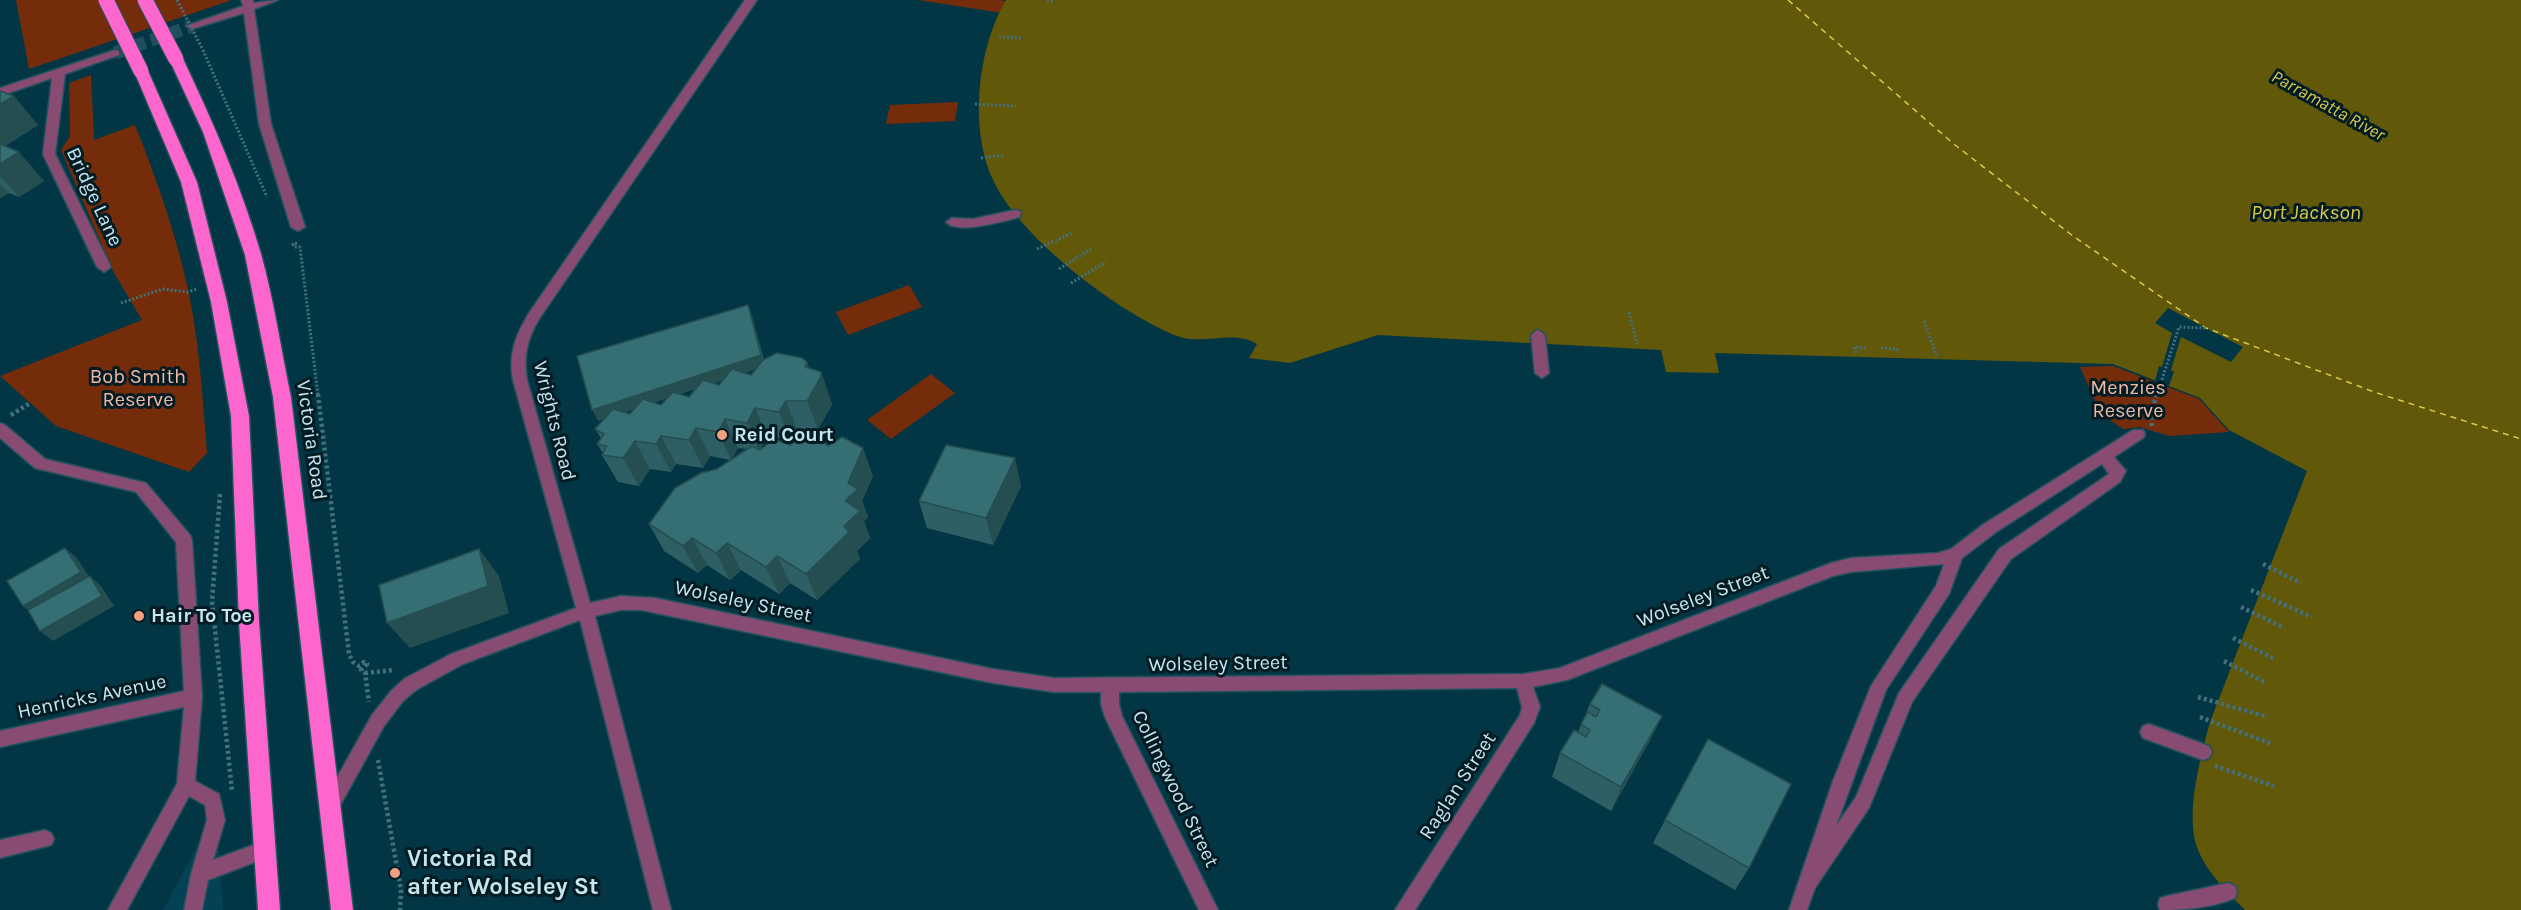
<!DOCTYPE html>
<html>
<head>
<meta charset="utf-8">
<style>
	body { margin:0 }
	canvas { display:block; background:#033644 }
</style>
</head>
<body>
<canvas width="2521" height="910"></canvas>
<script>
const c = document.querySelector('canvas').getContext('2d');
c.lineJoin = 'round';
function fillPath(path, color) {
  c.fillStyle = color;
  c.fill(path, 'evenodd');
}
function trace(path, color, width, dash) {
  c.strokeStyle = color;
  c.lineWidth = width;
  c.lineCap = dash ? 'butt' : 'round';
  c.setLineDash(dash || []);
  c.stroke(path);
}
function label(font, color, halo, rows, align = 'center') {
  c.font = font + ' Karla,sans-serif';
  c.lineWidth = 6;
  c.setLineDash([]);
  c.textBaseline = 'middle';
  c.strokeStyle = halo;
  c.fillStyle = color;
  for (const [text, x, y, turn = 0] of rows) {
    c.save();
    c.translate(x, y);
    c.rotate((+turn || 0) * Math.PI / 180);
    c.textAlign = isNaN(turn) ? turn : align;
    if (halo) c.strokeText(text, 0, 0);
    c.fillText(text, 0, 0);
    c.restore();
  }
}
fillPath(new Path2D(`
	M217 828 223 910H163L206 829Z`), '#044253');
fillPath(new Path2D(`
	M16 0H232L29 69Z
	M918 0H1000L1013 3 1009 14Z
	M91 75 94 140 135 125C158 183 179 242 191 304 200 353 203 403 207 453L189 472 56 426 0 376 142 320 113 271 61 150 70 136 69 83Z
	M958 102 955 121 886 124 890 105Z
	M909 285 922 307 848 335 836 312Z
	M2113 366 2199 399 2229 432 2169 436 2140 427 2123 429 2101 414 2080 367Z
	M931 374 955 393 891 439 867 420Z`), '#752c0a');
fillPath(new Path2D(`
	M1006 0H2521V910H2245C2227 892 2204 870 2196 844 2186 809 2201 756 2210 722L2307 471 2229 430 2200 398 2113 364 1715 353 1719 373 1666 372 1661 350 1378 335 1290 363 1249 358 1257 344C1233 329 1202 346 1177 336 1119 313 1024 241 995 184 968 132 977 49 1006 0Z`), '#615809');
fillPath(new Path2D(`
	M2168 308 2206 328 2243 347 2231 362 2181 337 2171 370 2174 372 2169 386 2155 381 2159 366 2162 367 2172 333 2155 323Z`), '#033644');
trace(new Path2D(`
	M1788 0 1955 145 2073 236 2206 328 2374 392 2521 439`), '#dbca4a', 1.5, [6, 5]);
trace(new Path2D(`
	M115 53 192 26`), '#20505e', 13, [13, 6]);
const minor = new Path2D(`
	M241 0H253V3L278 0 254 9 271 124 305 227 298 231 291 227 259 124 244 13 192 29 186 26 243 6Z
	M745 0H757L539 319C527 339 523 357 527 380L590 603 621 596 655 598 993 669 1054 678 1523 674 1560 668 1831 563 1851 558 1938 553 1951 549 1984 524 2133 430H2143L2145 434 2143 438 2114 457 2126 471 2120 482 2011 559 1912 702 1869 808 1815 888 1807 910H1789L1833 781 1871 686 1936 586 1944 564 1851 572 1833 576 1567 680 1533 687 1540 707 1534 723 1415 910H1395L1520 715 1522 707 1517 688 1119 692V704L1122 716 1218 910H1199L1105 717 1101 704V692H1054L993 683 641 610H621L595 616 671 910H653L580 620 463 664 416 690 403 701 384 726 337 811 331 813 325 811 322 805 325 799 372 715 391 691 404 679 451 654 576 608 513 380C508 354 516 335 529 313ZM2102 464 2109 474 1999 549 1899 693 1856 797 1836 826 1886 690 1949 594 1962 558 1996 532Z
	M115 50 119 51V55L65 74 55 154 111 267 104 272 97 267 43 154 52 78 0 96V88Z
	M1015 210 1020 211 1021 214 1020 217C1004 221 957 235 946 222L952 218 973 219Z
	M1538 330 1545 335 1549 373 1542 378 1535 373 1531 335Z
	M0 423 5 425 45 459 146 483 190 535 192 540 202 697 195 781 219 794 225 820 213 860 264 841 271 844 273 850 271 856 208 880 202 910H184L191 874 207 820 205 805 189 796 127 910H108L177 784 184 707 0 747V731L184 691 176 542 136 492 35 468 0 438Z
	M2149 724 2209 746 2212 752 2209 758 2203 760 2143 738 2140 732 2143 726Z
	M45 830 51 833 54 839 51 845 0 858V840Z
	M2228 883 2235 886 2237 892 2235 898C2211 908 2185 910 2160 910L2158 905 2160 898 2167 896Z`);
const highway = new Path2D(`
	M176 55 183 59C213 122 241 186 261 254 274 300 281 350 291 397L353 910H331L273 397 245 255 203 132 169 59Z
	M141 67 148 71 197 182 227 302 249 416 259 622 280 910H258L239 622 231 416 211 302 181 182 134 71Z`);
trace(minor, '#22525f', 3);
trace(highway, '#22525f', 3);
trace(new Path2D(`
	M1047 0 1053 2
	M999 37 1023 38
	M203 50 267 197
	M975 104 1016 106
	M981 158 1004 155
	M297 243 293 244 294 247H300L318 395
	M1037 249 1074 232
	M1059 269 1091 249
	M1071 283 1106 262
	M121 303 163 289 188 292 197 289
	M1629 312 1637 344
	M1924 321 1937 356
	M1881 348 1897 349 1899 353
	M1856 353 1854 347 1868 348
	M2157 395 2179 327 2206 328`), '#44707d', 3, [2, 2]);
trace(new Path2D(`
	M318 394 349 654 353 662 359 666 364 662 367 664 361 670 365 673 369 702
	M11 415 30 403
	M2152 426 2150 415 2157 394
	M220 494 212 601 232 791
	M2263 564 2301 583
	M2251 590 2312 617
	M2241 607 2285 628
	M2233 638 2275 659
	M2224 661 2266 683
	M365 673 394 670
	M2198 697 2268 717
	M2200 717 2272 744
	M378 760 401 890 400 910
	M2215 766 2274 786`), '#44707d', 4.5, [3, 3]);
fillPath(minor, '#884c72');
fillPath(highway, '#fd67cd');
const highwayBridge = new Path2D(`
	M106 0 141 71
	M145 0 176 59`);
trace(highwayBridge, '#22525f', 17, []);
trace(new Path2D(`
	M177 0 203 50`), '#44707d', 3, [2, 2]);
trace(highwayBridge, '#fd67cd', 15);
fillPath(new Path2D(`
	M0 91 38 125 5 146 44 181 19 197 9 193 0 198Z
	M752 316 764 360 807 362 809 368 821 372 831 401 832 405 818 429H797L791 440 767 436 760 450 790 445 828 446 873 476 862 501 868 517 864 521 870 538 857 551 860 559 817 600 790 583 779 594 741 570 730 580 707 565 698 573 664 551 649 524 717 469 730 460 710 456 703 468 676 464 671 472 650 469 639 486 618 482 602 455 603 453 597 444 601 438 595 429 604 419 598 421ZM755 369 751 375 745 373ZM723 380 719 385 714 383ZM695 389 689 397 680 394ZM667 398 661 405 653 403ZM634 409 630 414 624 412ZM738 448 747 449 731 459Z
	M1021 486 993 545 927 528 919 501Z
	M1590 704 1662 716 1650 740 1611 811 1552 777 1560 753 1578 732Z
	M1708 739 1749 868 1735 890 1653 843Z`), '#2e5f64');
fillPath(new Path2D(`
	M14 96 38 125 0 149V104Z
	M19 152 44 181 19 197 0 176V164Z
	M0 184 9 193 0 198Z
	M748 305 752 316 765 366 598 421 592 410Z
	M807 362 816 386 821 372 831 401 832 405 818 429 807 401 805 367Z
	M786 401 797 429 791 440 779 412Z
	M755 408 767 436 759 451 747 423Z
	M725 419 738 448 731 460 718 432Z
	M696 428 710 456 703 468 689 440Z
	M661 436 676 464 671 472 656 444Z
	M635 441 650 469 639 486 623 458Z
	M863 448 873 476 862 501 868 517 864 521 870 538 857 551 860 559 817 600 806 574 845 501 848 483Z
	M1015 458 1021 486 993 545 986 518Z
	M692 538 707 565 698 573 683 546Z
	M727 543 741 570 730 580 716 553Z
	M65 548 77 558 93 583 35 616 23 606Z
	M479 549 499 576 509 613 410 648 387 623Z
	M777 556 790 583 779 594 766 567Z
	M90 576 101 586 114 606 53 641 40 631Z
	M1662 716 1650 740 1611 811 1621 787Z`), '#254e51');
const building = new Path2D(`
	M0 91 14 96 0 104Z
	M0 144 19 152 0 164Z
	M748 305 761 355 592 410 577 356Z
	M777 353 802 358 807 362 805 367 821 372V377L807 401H786L779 412 755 408 747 423 725 419 718 432 696 428 689 440 661 436 656 444 635 441 623 458 602 455 607 446 597 444 604 434 595 429 613 409 630 414 643 399 661 405 673 392 689 397 703 380 719 385 732 369 751 375 763 360Z
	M805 436H812L821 439 828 446 842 437 863 448 848 483 858 489 845 501 860 511 844 526 849 532 806 574 777 556 766 567 727 543 716 553 692 538 683 546 649 524 675 488 701 473 717 469 752 446 760 450 774 439 790 445Z
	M946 445 1015 458 986 518 919 501Z
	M65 548 81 572 23 606 7 581Z
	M479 549 488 586 387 623 379 585Z
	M90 576 102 596 40 631 28 610Z
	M1602 684 1662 716 1621 787 1560 753 1574 730 1586 737 1590 730 1581 724 1588 712 1596 717 1600 710 1590 704Z
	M1708 739 1791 784 1749 868 1665 820Z`);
fillPath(building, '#356f74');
trace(building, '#254e51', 1.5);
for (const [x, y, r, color] of [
	[722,435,6,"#f2a080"],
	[139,616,6,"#f2a080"],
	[395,873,6,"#f2a080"]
]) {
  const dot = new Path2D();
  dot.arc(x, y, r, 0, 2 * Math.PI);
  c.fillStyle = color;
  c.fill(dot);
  trace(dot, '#031b23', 2);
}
label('italic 18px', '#dbca4a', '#031b23', [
	["Parramatta River",2328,106,29]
]);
label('20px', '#c7e5ef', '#031b23', [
	["Bridge Lane",94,197,65],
	["Wrights Road",554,421,76],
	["Victoria Road",311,440,82],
	["Wolseley Street",1703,597,-21],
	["Wolseley Street",743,602,12],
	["Wolseley Street",1218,664,-1],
	["Henricks Avenue",92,697,-12],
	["Raglan Street",1458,786,-57],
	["Collingwood Street",1175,789,64]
]);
label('20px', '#f1b8a2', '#031b23', [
	["Bob Smith",138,377],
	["Reserve",138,400],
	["Menzies",2128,388],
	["Reserve",2128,411]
]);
label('bold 20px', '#c7e5ef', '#031b23', [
	["Reid Court",734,435],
	["Hair To Toe",151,616]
], 'left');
label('italic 21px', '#dbca4a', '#031b23', [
	["Port Jackson",2306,213]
]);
label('bold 24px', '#c7e5ef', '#031b23', [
	["Victoria Rd",407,859],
	["after Wolseley St",407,887]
], 'left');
</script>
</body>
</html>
